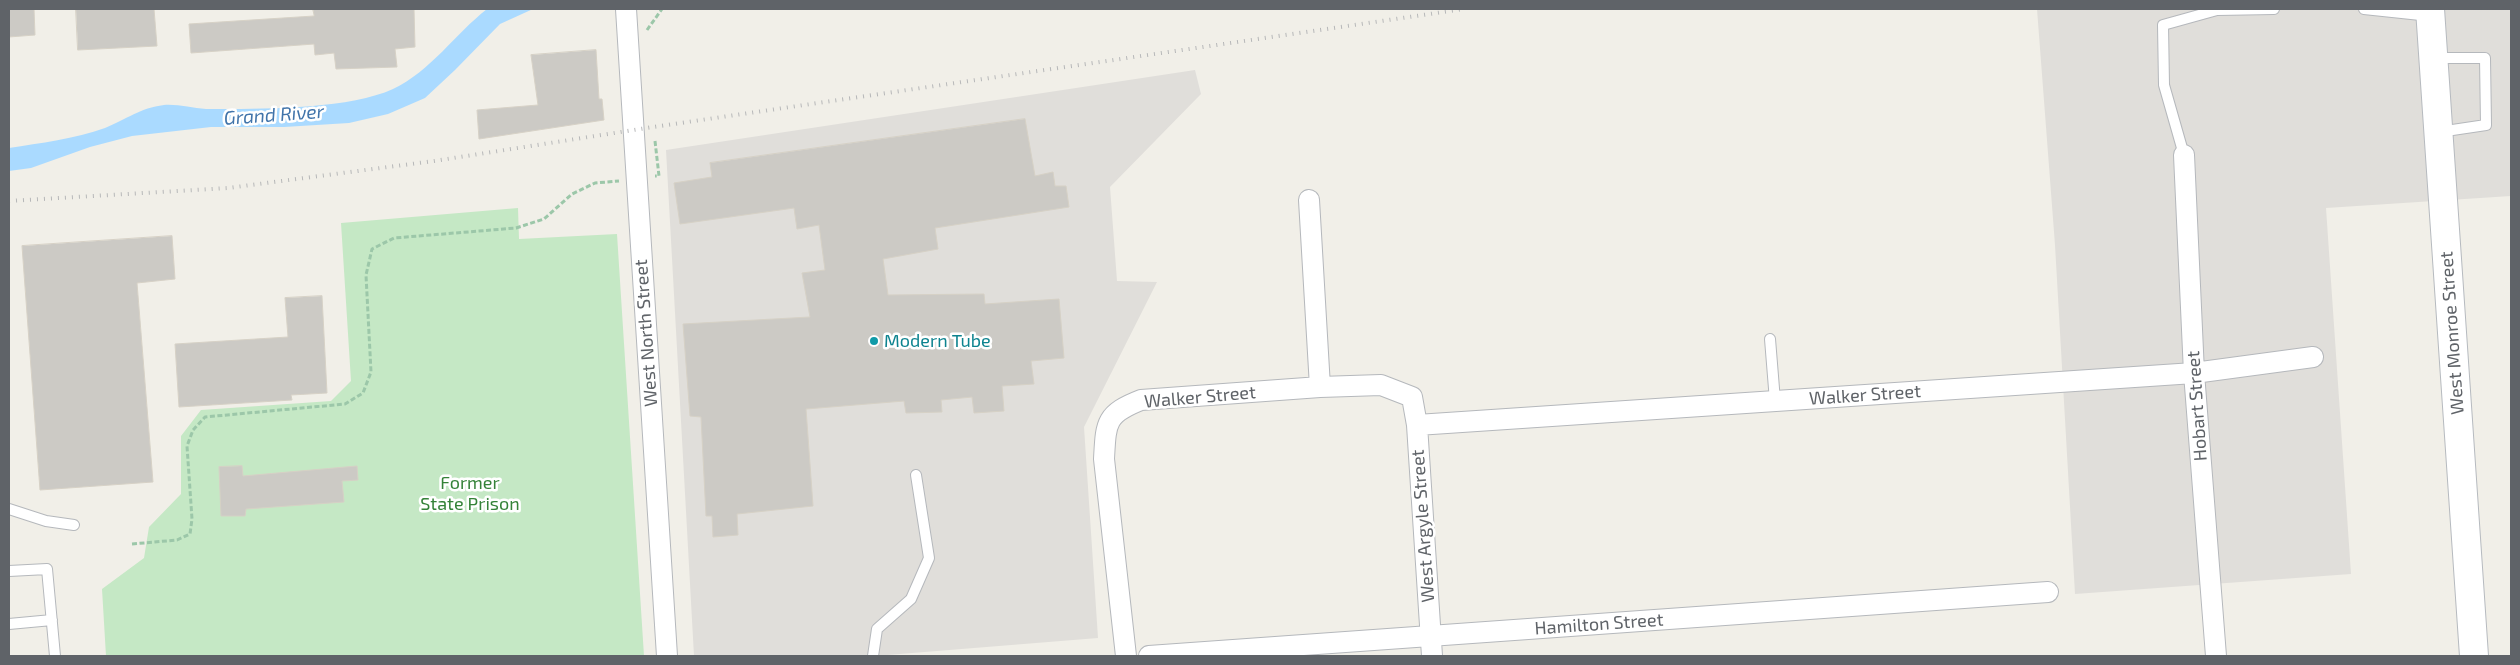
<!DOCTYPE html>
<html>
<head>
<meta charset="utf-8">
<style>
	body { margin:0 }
	#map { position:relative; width:2520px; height:665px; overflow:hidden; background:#f1efe8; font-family:"Exo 2",sans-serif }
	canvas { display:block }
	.frame { position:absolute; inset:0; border:10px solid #5f6368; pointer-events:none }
</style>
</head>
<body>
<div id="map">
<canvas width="2520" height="665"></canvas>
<div class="frame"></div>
</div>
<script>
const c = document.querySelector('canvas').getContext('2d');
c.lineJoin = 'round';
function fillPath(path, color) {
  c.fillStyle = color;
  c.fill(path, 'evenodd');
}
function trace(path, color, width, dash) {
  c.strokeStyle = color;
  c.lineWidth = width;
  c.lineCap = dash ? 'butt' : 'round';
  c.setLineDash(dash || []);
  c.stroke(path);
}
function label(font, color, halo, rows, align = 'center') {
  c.font = font + ' "Exo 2",sans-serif';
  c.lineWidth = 5;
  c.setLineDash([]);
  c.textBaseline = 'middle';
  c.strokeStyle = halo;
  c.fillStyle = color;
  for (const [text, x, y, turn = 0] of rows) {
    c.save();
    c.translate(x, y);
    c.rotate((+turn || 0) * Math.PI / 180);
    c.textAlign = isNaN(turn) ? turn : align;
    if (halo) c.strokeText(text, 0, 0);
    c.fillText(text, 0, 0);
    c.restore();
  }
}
fillPath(new Path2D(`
	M2037 9H2511V196L2326 208 2351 574 2075 594 2055 245Z
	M1195 70 1201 94 1110 187 1117 281 1157 282 1084 427 1098 638 875 656H694L666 150Z`), '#e0deda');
fillPath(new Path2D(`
	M518 208 519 239 617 234 644 656H106L102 589 144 558 149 527 181 494V436L201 410 331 401 351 381 341 223Z`), '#c5e8c5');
fillPath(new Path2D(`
	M487 9H533L500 24 455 70 425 98 388 114 349 123 284 127H211L132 136 90 147 31 168 9 171V148C40 143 75 139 105 128 127 119 140 108 164 105 178 104 192 108 206 109 257 109 347 110 393 89 431 71 455 34 487 9Z`), '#aadaff');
const building = new Path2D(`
	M9 9H34L35 35 9 37Z
	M76 9H154L157 46 78 50Z
	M313 9H414L415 47 395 49 397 67 336 69 334 53 315 55 314 44 191 53 189 24 314 16Z
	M596 50 599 99H602L604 120 479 139 477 110 538 105 531 55Z
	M1025 119 1035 176 1053 172 1055 186H1066L1069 207 935 228 938 249 883 259 888 295 984 294 985 304 1059 299 1064 358 1031 361 1034 384 1002 386 1004 411 974 413 972 397 941 400 942 412 906 413 904 401 806 409 813 506 737 514 738 535 713 537 712 516H706L701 417 690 416 683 324 810 317 802 273 825 270 819 225 797 229 794 208 680 224 674 183 712 177 710 163Z
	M172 236 175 279 137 283 153 482 40 490 22 246Z
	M322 296 327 393 291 395 292 400 179 407 175 344 288 337 285 298Z
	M242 466 243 476 357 466 358 480 342 481 344 502 246 509 245 516H221L219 467Z`);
fillPath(building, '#cccac5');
trace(building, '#d6d1c6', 1);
const lane = new Path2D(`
	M2364 9 2430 16
	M2434 58H2485L2486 125 2439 132
	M2184 155 2164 85 2163 25 2217 10 2274 9
	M1770 339 1775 401
	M9 509 46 521 74 525
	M9 571 47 569 55 656
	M9 624 52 620
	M873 656 877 629 911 599 929 558 916 475`);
const street = new Path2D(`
	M626 9 667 656
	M2184 155 2194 373 2216 656
	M1309 200 1320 387
	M1417 425 2194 373 2313 357
	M1126 656 1104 459C1106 423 1105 414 1141 400L1320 387 1381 385 1412 397 1417 425 1432 656
	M1149 656 2048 592`);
const secondary = new Path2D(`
	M2430 9 2474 656`);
trace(lane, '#b5b8bc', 12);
trace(street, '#b5b8bc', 22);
trace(secondary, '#b6babf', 30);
trace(new Path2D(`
	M647 30 662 9
	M655 141 659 176H655
	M132 544 177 540 190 534 192 519 187 446 193 430 205 417 345 404 363 393 371 372 366 275 372 249 394 238 516 228 544 219 572 194 595 183 619 181`), '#9cc7a9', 3, [5, 2.5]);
trace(lane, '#fff', 10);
trace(street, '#fff', 20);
trace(secondary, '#fff', 28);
trace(new Path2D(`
	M9 201 228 188 434 161 653 127 1464 9`), '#b6b7b8', 4, [1, 6]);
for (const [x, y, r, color] of [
	[874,341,5,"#0f9aa8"]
]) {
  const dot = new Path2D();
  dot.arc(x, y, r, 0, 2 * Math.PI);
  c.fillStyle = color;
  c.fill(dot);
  trace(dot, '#fff', 2);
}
label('18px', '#5f6368', '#fff', [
	["West North Street",646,333,-94],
	["West Monroe Street",2452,333,-94],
	["Walker Street",1865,395,-4],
	["Walker Street",1200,397,-5],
	["Hobart Street",2197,406,-94],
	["West Argyle Street",1423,526,-94],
	["Hamilton Street",1599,624,-4]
]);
label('18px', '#0d838f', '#fff', [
	["Modern Tube",884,341]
], 'left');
label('18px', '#348238', '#fff', [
	["Former",470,483],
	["State Prison",470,504]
]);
label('italic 19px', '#4174aa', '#fff', [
	["Grand River",274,115,-4]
]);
</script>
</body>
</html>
